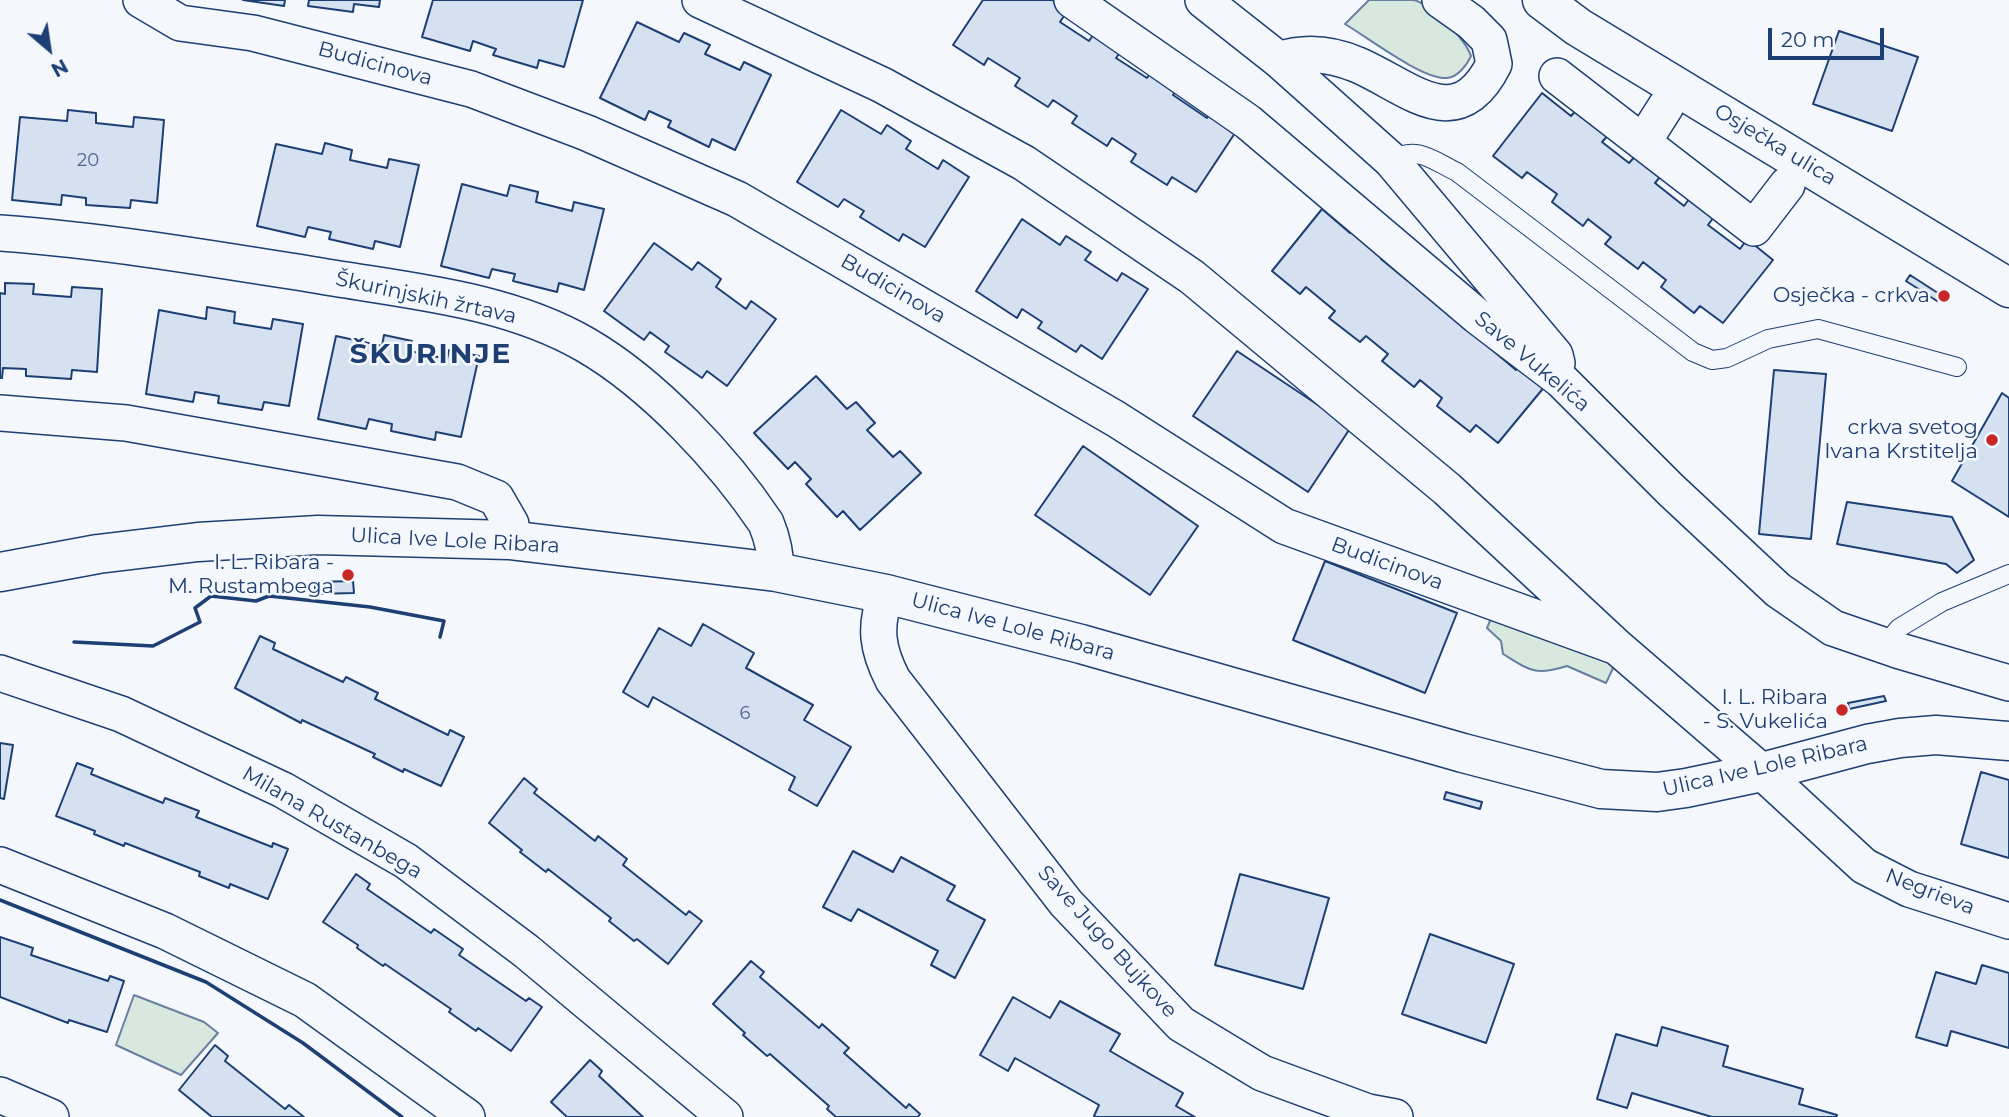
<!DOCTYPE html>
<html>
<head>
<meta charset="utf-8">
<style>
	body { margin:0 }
	#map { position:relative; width:2009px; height:1117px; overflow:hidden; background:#f4f7fb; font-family:Montserrat,sans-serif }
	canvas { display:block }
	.north { position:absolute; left:14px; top:14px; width:70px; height:70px; -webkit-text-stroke:5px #f4f7fb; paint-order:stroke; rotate:151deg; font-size:19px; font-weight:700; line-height:28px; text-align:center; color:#1d3f73 }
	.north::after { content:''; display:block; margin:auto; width:24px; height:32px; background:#1d3f73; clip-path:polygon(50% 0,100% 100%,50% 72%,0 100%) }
	.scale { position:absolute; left:1768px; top:28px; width:116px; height:32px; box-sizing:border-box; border:4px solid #1d3f73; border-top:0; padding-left:9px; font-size:21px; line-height:24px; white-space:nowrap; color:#1d3f73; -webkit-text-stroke:5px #f4f7fb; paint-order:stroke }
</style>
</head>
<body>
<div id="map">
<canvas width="2009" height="1117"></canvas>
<div class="north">N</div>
<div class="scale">20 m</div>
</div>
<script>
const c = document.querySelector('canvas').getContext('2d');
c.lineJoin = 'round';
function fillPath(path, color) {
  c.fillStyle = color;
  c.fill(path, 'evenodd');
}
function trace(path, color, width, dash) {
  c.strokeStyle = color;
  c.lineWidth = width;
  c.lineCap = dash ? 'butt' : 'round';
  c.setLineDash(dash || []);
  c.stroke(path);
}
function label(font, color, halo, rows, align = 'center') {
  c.font = font + ' Montserrat,sans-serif';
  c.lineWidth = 5;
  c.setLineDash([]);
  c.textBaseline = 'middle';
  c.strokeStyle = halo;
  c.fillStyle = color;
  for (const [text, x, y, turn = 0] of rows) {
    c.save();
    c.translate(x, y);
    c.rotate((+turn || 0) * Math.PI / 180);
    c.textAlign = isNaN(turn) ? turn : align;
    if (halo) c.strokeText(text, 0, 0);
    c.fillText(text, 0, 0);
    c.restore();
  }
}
const green = new Path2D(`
	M1369 0C1383 0 1399 0 1413 0 1431 3 1465 39 1471 56 1467 65 1458 77 1447 78 1423 80 1367 37 1345 24Z
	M1495 609 1615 664 1606 683 1567 666C1535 676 1531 671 1503 654L1501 641 1487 628Z
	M134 995 204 1022 218 1033 181 1075 116 1045Z`);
fillPath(green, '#d7e8df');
trace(green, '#687fa3', 2);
const building = new Path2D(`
	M243 0H285L284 6Z
	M309 0H380L379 7 354 4 353 12 308 6Z
	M433 0H583L564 67 539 60 537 68 493 55 496 49 473 41 470 51 422 37Z
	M983 0H1052L1068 10 1060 22 1089 41 1097 29 1124 47 1116 58 1147 78 1155 67 1180 84 1173 95 1207 118 1214 106 1241 124 1196 192 1172 177 1167 185 1131 162 1136 154 1112 138 1107 146 1072 123 1077 116 1053 100 1048 107 1015 86 1020 78 988 58 984 65 953 45Z
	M637 22 679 42 684 33 710 45 705 54 740 70 744 62 771 75 735 150 712 139 709 147 668 127 671 121 649 111 645 120 600 98Z
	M1839 31 1918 57 1892 131 1813 104Z
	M1542 93 1571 116 1579 107 1611 132 1602 142 1629 163 1638 153 1664 172 1655 183 1684 206 1692 195 1716 214 1708 225 1740 249 1747 239 1773 260 1723 323 1700 306 1694 313 1661 287 1666 280 1643 262 1638 269 1605 244 1611 237 1588 219 1583 226 1552 202 1557 194 1527 172 1522 178 1493 156Z
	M68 110 96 113V123L133 127 134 117 164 120 157 203 131 200 130 208 86 205V198L62 195 61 205 12 200 20 117 67 121Z
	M841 110 881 134 887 125 911 141 906 149 938 169 943 160 969 177 925 247 903 234 899 241 860 217 864 211 844 199 838 207 797 182Z
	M325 143 352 150 350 160 387 168 389 159 419 165 400 247 375 241 373 249 329 239 331 232 308 227 305 237 257 226 276 144 322 154Z
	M462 184 507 196 510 185 538 192 536 202 572 211 574 202 604 209 584 290 559 283 557 292 513 281 515 274 492 269 489 278 441 266Z
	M1322 209 1350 233 1358 223 1390 248 1381 259 1408 281 1417 270 1485 344 1516 370 1524 359 1550 380 1498 443 1476 425 1470 432 1437 406 1442 398 1420 380 1414 387 1382 361 1388 354 1366 336 1360 342 1329 318 1335 311 1306 287 1300 294 1272 271Z
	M1022 219 1060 245 1066 236 1091 252 1085 260 1117 281 1122 273 1148 289 1102 359 1081 345 1076 352 1038 328 1042 322 1022 309 1017 318 976 291Z
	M654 243 692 270 698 262 721 279 716 287 746 309 751 301 776 319 727 386 707 371 702 378 665 352 669 346 650 332 644 340 604 311Z
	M1910 275 1941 295 1937 301 1906 281Z
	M5 283 34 284 33 294 71 297 72 287 102 289 97 372 72 370 71 379 26 376V369L3 368 2 378H0V293L5 294Z
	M207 307 235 312 234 323 271 329 273 319 303 324 289 406 264 402 262 410 218 403 219 396 195 392 193 402 146 394 159 310 206 319Z
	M384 335 412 341 410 351 447 359 449 350 479 356 461 437 436 432 435 440 391 431 392 424 369 419 366 429 318 419 336 336 382 346Z
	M1237 351 1351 427 1308 492 1193 416Z
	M1774 370 1826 374 1811 539 1759 534Z
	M816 376 847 409 856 402 875 423 867 430 893 457 900 451 921 473 860 530 843 511 837 517 806 484 811 479 795 462 788 469 754 433Z
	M2002 393 2009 398V517L1952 481Z
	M1083 446 1198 526 1150 595 1035 515Z
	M1847 502 1952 517 1974 560 1957 573 1946 564 1837 544Z
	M1325 561 1457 613 1425 693 1293 640Z
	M353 581 354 593 315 594V582Z
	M703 624 754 653 746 668 813 705 804 720 851 747 817 806 789 790 795 777 653 697 648 707 623 692 659 628 691 646Z
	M260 636 275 643 273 649 343 682 346 677 378 693 375 699 448 735 450 730 464 737 441 786 404 769 403 772 373 757 375 754 302 720 301 723 235 688Z
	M1884 696 1886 701 1849 709 1848 703Z
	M0 743 13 745 4 799 0 798Z
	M77 763 93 769 91 774 163 803 165 798 199 811 196 817 272 847 273 843 288 849 268 899 230 884 229 888 199 876 200 872 125 843 124 846 94 834 95 831 56 816Z
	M1981 772 2009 780V858L1961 844Z
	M524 778 537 789 534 793 595 841 598 836 627 859 623 865 686 915 689 911 702 921 668 964 637 939 634 941 609 921 611 918 548 869 546 872 520 852 522 850 489 823Z
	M1446 792 1482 802 1480 809 1444 799Z
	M853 851 893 872 901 857 955 886 947 900 985 920 955 978 931 965 938 951 858 909 851 921 823 907Z
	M356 874 370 884 367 889 431 933 434 929 463 949 459 955 526 1001 529 998 542 1007 511 1051 478 1028 476 1031 449 1012 451 1009 385 964 383 966 357 948 358 945 323 922Z
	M1240 874 1329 898 1303 989 1215 965Z
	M1430 934 1514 964 1486 1043 1402 1014Z
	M0 937 33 948 31 955 108 981 110 976 124 981 107 1032 69 1020 68 1023 0 997Z
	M751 961 764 972 760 977 819 1028 822 1024 849 1048 844 1053 906 1108 909 1104 920 1114 918 1117H836L827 1109 829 1106 770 1054 767 1056 743 1035 745 1033 713 1004Z
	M1982 965 2009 973V1048L1951 1031 1947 1046 1916 1037 1936 972 1976 984Z
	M1013 997 1050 1018 1060 1001 1120 1034 1110 1051 1183 1093 1176 1106 1195 1117H1096L1094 1116 1099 1105 1015 1058 1008 1071 980 1055Z
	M1662 1027 1728 1046 1723 1066 1803 1089 1799 1104 1837 1115 1836 1117H1712L1632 1093 1627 1108 1597 1099 1616 1034 1657 1046Z
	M215 1045 228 1056 225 1061 285 1109 289 1105 304 1117H212L179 1090Z
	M590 1060 602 1071 599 1076 643 1117H567L551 1102Z`);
fillPath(building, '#d5e0f0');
trace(building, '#1d3f73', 2);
const service = new Path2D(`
	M1391 160C1417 145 1432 160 1457 172L1693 352 1712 360 1727 358 1768 339 1818 329 1957 367
	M1884 646 1899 628 1942 602 2009 574`);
const minor = new Path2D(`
	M141 0 180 23 253 33 471 89 587 133 737 199 1116 419 1284 526 1617 647
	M700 0 882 85 1024 163 1192 277 1447 489 1617 647 1762 772 1864 866 1909 889 2009 921
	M1072 0 1248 122 1477 316 1561 380 1671 490 1778 590 1833 628 1900 651 2009 683
	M1203 0 1279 60 1391 160 1555 355 1557 363
	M1279 60C1305 51 1332 54 1358 65 1409 87 1457 138 1494 64L1489 40 1471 22 1440 0
	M1557 76 1754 228 1787 185
	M1643 142 1666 106
	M0 233C108 241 214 259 321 276 409 291 507 299 586 345 653 384 723 459 766 523 773 540 776 554 776 572
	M0 413 126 423 457 482 496 498 511 524 509 540
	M886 594C874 627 877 649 893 680L1066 903 1181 1024 1262 1073 1368 1112 1395 1117
	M0 673 121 714 283 790 406 861 526 951 725 1117
	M0 865 165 931 305 1000 467 1117
	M0 1095 51 1117`);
const tertiary = new Path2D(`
	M1542 0 1578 27 2009 288
	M0 572 98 554 198 542 318 535 509 540 776 572 886 594 1081 644 1463 753 1601 789 1657 792 1686 788 1762 772 1867 744 1900 738 1936 735 2009 741`);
trace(service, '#1d3f73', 20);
trace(minor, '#1d3f73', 38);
trace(tertiary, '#1d3f73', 41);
trace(service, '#f4f7fb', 18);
trace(minor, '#f4f7fb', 35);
trace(tertiary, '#f4f7fb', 38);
trace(new Path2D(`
	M74 642 153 646 200 622 195 608 211 596 256 601 269 596 370 607 444 621 440 637
	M0 900 206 982 303 1043 402 1117`), '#1d3f73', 3.5);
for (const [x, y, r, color] of [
	[1944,296,7,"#c62828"],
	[1992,440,7,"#c62828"],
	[348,575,7,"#c62828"],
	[1842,710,7,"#c62828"]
]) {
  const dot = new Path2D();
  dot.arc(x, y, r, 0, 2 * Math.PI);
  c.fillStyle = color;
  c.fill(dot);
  trace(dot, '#f4f7fb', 2.5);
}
label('18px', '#4b6792', null, [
	["20",88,161],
	["6",745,714]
]);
label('21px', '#1d3f73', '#f4f7fb', [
	["Budicinova",375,64,15],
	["Osječka ulica",1775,145,31],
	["Budicinova",893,289,30],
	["Škurinjskih žrtava",426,298,12],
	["Save Vukelića",1532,362,40],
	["Ulica Ive Lole Ribara",455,541,3],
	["Budicinova",1387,564,20],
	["Ulica Ive Lole Ribara",1013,627,15],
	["Ulica Ive Lole Ribara",1765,767,-13],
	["Milana Rustanbega",332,823,30],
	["Negrieva",1930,892,21],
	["Save Jugo Bujkove",1107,942,48]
]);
label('21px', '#1d3f73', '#f4f7fb', [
	["Osječka - crkva",1930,296],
	["crkva svetog",1978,428],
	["Ivana Krstitelja",1978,452],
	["I. L. Ribara -",334,563],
	["M. Rustambega",334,587],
	["I. L. Ribara",1828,698],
	["- S. Vukelića",1828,722]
], 'right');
c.letterSpacing = '2px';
label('bold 28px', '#1d3f73', '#f4f7fb', [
	["ŠKURINJE",431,355]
]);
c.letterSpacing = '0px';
</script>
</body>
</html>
